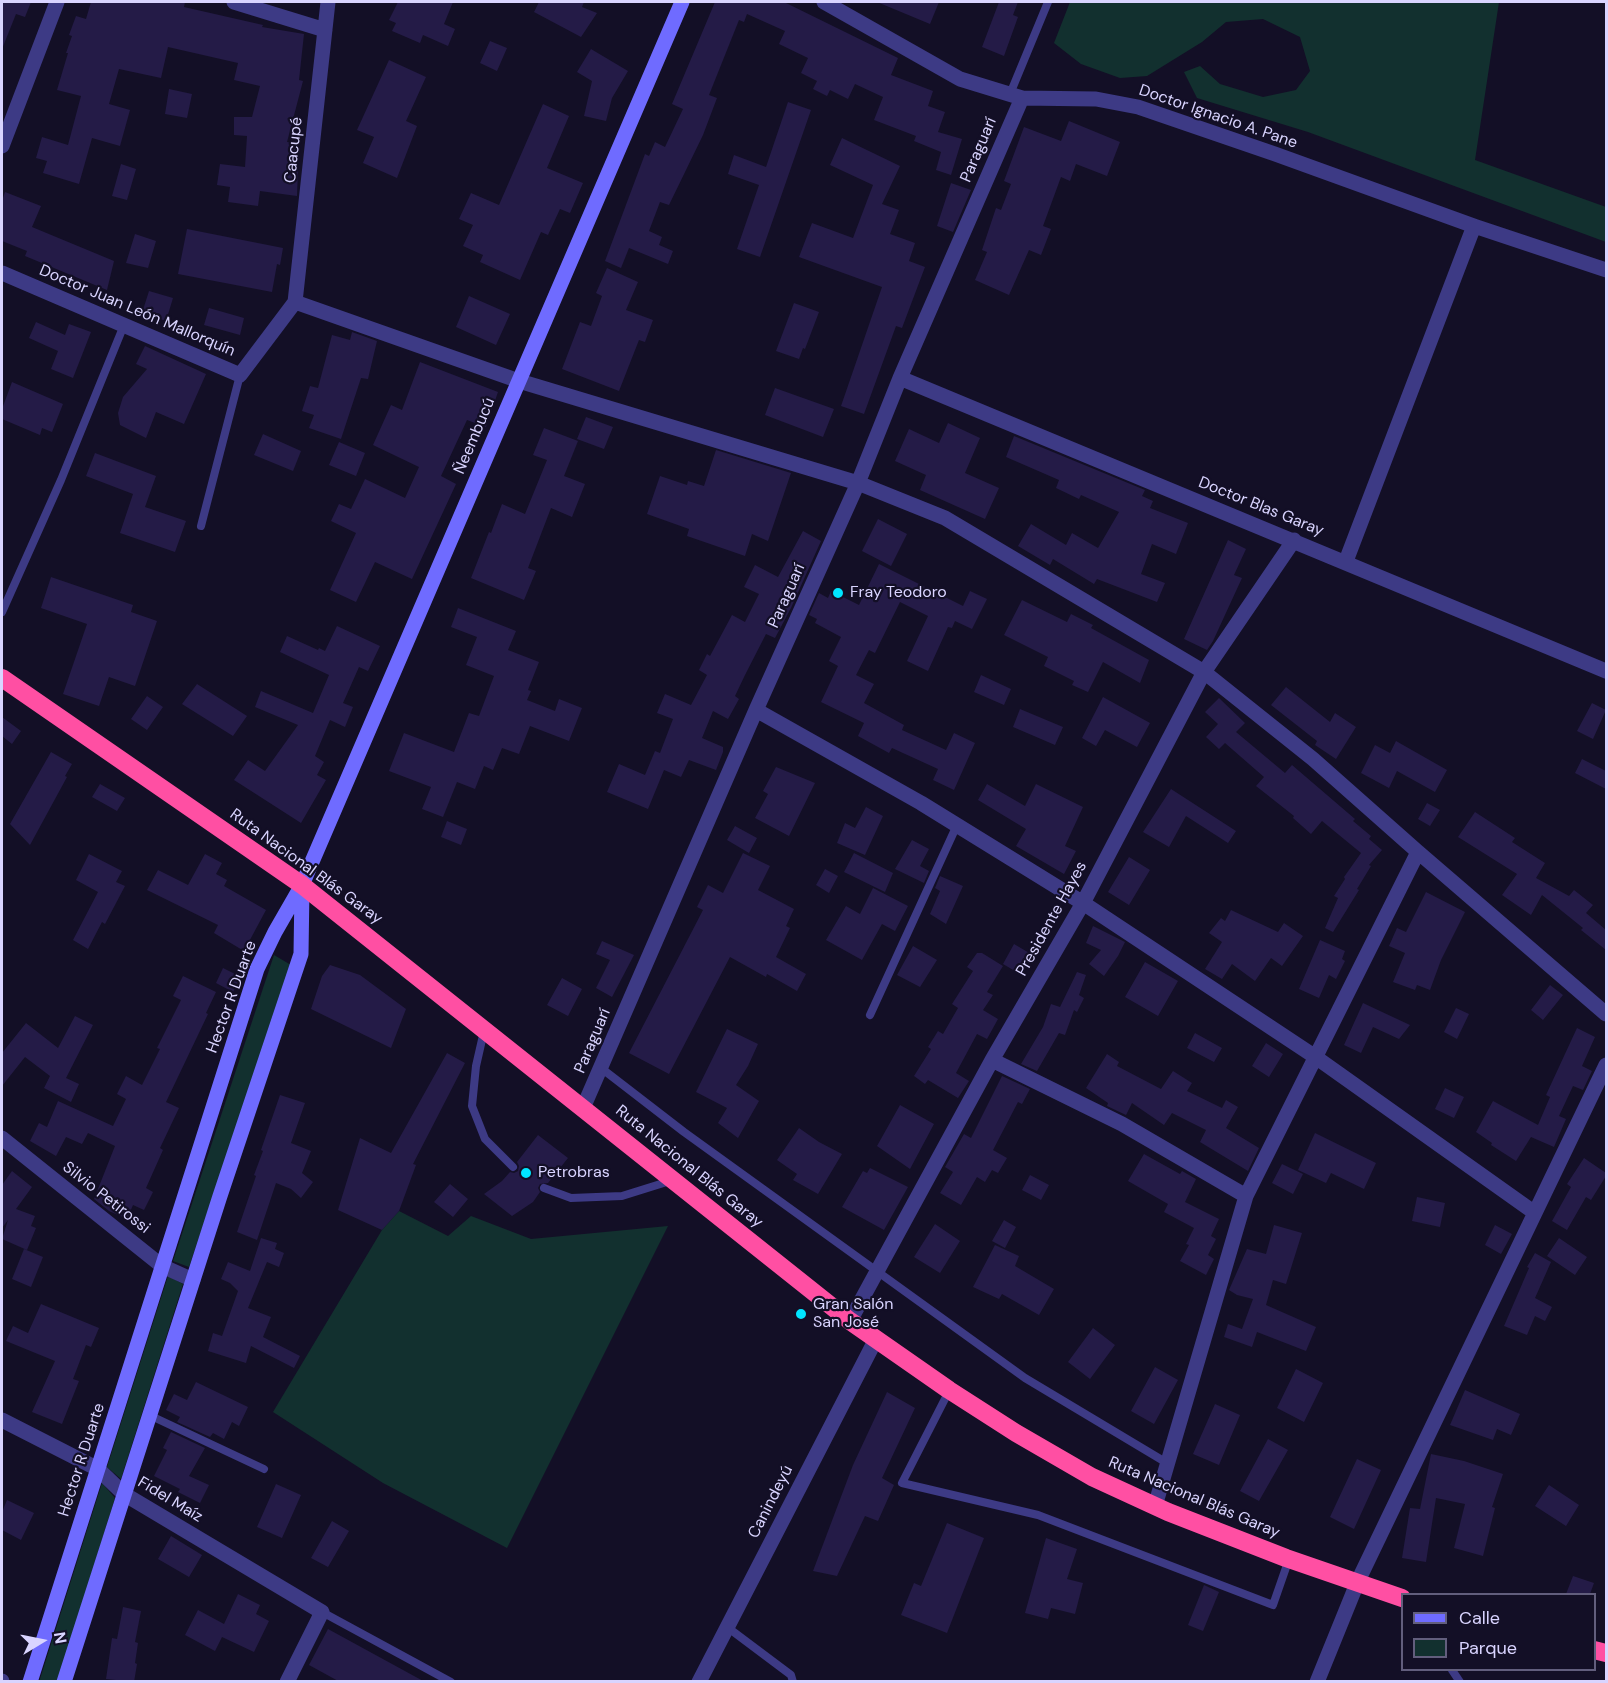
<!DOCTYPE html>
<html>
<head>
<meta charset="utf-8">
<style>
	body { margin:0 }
	#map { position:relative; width:1608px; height:1683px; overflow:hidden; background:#130f26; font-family:"DM Sans",sans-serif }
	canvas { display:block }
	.frame { position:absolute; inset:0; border:3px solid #d9d4ff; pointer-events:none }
	.legend { position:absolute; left:1401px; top:1593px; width:195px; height:78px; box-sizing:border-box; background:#130f26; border:2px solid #625e7d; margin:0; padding:8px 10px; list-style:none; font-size:18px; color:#d9d4ff }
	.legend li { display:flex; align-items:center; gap:12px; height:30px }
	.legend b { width:30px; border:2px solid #625e7d }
	.north { position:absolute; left:12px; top:1611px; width:60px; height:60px; -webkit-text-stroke:4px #130f26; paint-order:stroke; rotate:80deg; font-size:16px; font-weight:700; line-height:24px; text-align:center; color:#d9d4ff }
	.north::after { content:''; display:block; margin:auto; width:21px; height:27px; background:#d9d4ff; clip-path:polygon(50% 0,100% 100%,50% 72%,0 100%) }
</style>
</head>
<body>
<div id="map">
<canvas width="1608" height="1683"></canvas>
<div class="frame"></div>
<ul class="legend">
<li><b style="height:8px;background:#6f6bff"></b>Calle</li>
<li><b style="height:16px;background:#12302f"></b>Parque</li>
</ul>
<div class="north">N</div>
</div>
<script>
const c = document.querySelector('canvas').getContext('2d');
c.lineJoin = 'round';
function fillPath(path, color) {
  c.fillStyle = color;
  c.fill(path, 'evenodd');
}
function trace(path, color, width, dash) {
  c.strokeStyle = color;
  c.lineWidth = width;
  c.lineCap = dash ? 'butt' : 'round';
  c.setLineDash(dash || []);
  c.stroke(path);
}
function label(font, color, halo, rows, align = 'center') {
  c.font = font + ' "DM Sans",sans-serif';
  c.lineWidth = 4.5;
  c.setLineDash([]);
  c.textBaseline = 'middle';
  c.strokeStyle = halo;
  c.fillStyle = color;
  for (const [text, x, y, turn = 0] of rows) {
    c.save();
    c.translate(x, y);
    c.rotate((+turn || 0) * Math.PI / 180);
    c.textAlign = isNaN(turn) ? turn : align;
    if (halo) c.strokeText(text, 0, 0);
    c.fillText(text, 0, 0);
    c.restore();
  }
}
fillPath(new Path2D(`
	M1070 2H1499L1475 160 1606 207V242L1308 132 1197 98 1184 72 1200 66 1220 84 1263 97 1296 90 1310 71 1300 37 1263 19 1226 22 1202 42 1147 76 1120 78 1081 64 1054 43Z
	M274 955 291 965 189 1267 173 1261Z
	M399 1211 448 1236 471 1216 531 1239 668 1226 507 1548 383 1483 273 1412 382 1230Z
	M168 1276 183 1284 121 1479 107 1467Z
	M102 1483 115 1498 58 1681 39 1682Z`), '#12302f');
fillPath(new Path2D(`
	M2 2H31L25 17 16 14 2 49Z
	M91 2H185L184 7 263 25 262 27 304 34 299 80 303 81 287 142 299 143 297 196 260 191 258 206 228 202 230 187 217 185 220 164 245 167 247 136 234 135V117H252L260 86 234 80 238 63 168 47 161 78 119 69 109 104 130 110 120 146 92 138 79 184 43 173 47 161 36 158 42 137 68 145 81 96 57 90 68 53H66L72 36 69 35 76 16 86 19Z
	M398 2H453L444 24 455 29 448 46 423 35 420 43 392 31 396 23 389 20Z
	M539 2H584L582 7 597 13 581 37 534 12Z
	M715 2H784L898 58 891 75 933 91 928 106 945 112 938 132 962 139 951 175 936 170 941 152 914 141 916 136 874 120 883 97 855 84 848 99 830 90 827 96 813 89 817 81 801 73 808 58 779 44 785 31 747 14 744 22 739 20 709 95 717 98 703 135 669 205 660 202 649 231 662 237 659 245 673 251 668 264 629 248 621 268 605 261 645 154 649 156 655 142 665 147 683 109 672 104Z
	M877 2H939L930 24Z
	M999 2H1018L1013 15 1018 17 1004 56 982 47Z
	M490 41 507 48 497 71 480 63Z
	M591 49 628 71 612 98 606 121 584 116 592 81 577 72Z
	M389 60 426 77 406 121 417 126 397 178 363 163 374 137 357 130Z
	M169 89 192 94 187 118 165 114Z
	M788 102 811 110 760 257 737 249 759 185 728 174 734 155 766 167Z
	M543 104 569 116 547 168 583 183 570 213 560 209 548 235 541 232 520 280 480 262 483 255 463 246 473 225 459 219 471 193 499 205Z
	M1069 121 1120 142 1107 176 1076 164 1070 181 1061 177 1043 226 1051 229 1041 255 1029 250 1009 295 975 280 987 252 982 250 996 208 1001 210 1011 184 1004 181 1024 127 1061 141Z
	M842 138 900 166 882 204 899 210 890 234 915 243 909 261 925 267 902 328 896 326 864 414 841 406 882 287 799 257 812 223 853 238 873 185 830 165Z
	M121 164 136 169 127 200 112 196Z
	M951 183 971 190 953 232 937 226Z
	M5 192 41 206 32 227 114 261 107 290 25 256 27 251 2 241V201Z
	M187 229 283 248 280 265 277 264 272 292 178 274Z
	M135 234 156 241 148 268 126 263Z
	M607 268 638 282 626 310 653 320 645 342 639 340 619 391 562 369 580 322 591 326 602 296 596 293Z
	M149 291 173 298 166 321 142 313Z
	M469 296 510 314 496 345 456 327Z
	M794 303 819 312 805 349 803 348 799 359 776 351Z
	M209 308 244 318 240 335 204 325Z
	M36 322 65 335 69 324 91 332 73 378 51 369 58 351 29 338Z
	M352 332 377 341 368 379 361 378 341 439 309 428 314 415 302 411 310 386 318 388 332 335 350 340Z
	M145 346 206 374 184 424 156 412 146 438 120 425 118 413 123 397 147 369 136 364Z
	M420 362 498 392 486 427 467 420 441 476 456 484 412 579 375 562 356 602 330 590 356 533 331 521 339 504 351 509 365 479 405 498 419 467 373 445 391 405 402 410Z
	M12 382 63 404 52 432 42 428 40 435 2 419V409Z
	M775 388 834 409 823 437 765 415Z
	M586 417 613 427 604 449 577 439Z
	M948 423 980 438 965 473 999 488 985 519 920 490 926 475 895 461 909 429 939 443Z
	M544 428 578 441 564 476 585 484 572 517 551 508 528 568 536 571 524 600 471 578 489 532 491 533 502 504 525 514 547 460 533 455Z
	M263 434 301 451 293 471 254 455Z
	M1014 436 1145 490 1142 496 1153 501 1150 508 1188 523 1176 554 1152 544 1141 574 1165 583 1157 602 1097 579 1094 584 1053 559 1050 565 1018 546 1031 524 1066 545 1072 533 1098 548 1119 512 1081 495 1079 499 1056 488 1059 480 1006 457Z
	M339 442 365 453 356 476 329 465Z
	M716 450 791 473 768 541 752 534 745 556 687 536 689 529 647 514 660 476 687 485 688 481 704 486Z
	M95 453 156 476 145 507 186 521 175 552 120 533 133 494 86 476Z
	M878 519 907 534 891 566 862 551Z
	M803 531 821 541 791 608 775 638 766 634 745 675 735 696 739 699 728 719 713 711 702 738 723 747V752L716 770 689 760 681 777 664 770 648 809 607 792 619 764 645 775 655 751 660 753 673 719 657 713 665 694 691 705 707 675 699 670 707 654 710 656 732 615 745 622 759 594 744 587 755 565 778 577Z
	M1228 540 1246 549 1234 575 1242 578 1213 641 1207 650 1184 639Z
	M879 564 963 606 970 591 987 599 972 629 955 621 952 628 948 627 928 671 907 661 928 616 900 602 875 653 869 650 856 675 874 684 864 703 904 725 902 730 946 750 954 733 975 743 954 790 933 780 938 769 892 748 889 753 858 736 864 723 821 702 838 666 829 661 841 637 815 623 817 619 809 615 819 593 828 598 831 591 859 605Z
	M51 577 133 605 131 612 157 621 135 686 109 677 99 706 63 694 87 624 41 608Z
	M1022 600 1067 622 1071 614 1093 625 1091 628 1149 660 1140 683 1103 662 1088 692 1072 685 1074 681 1044 666 1048 657 1004 635Z
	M458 608 516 631 508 650 539 662 528 690 531 691 527 700 555 711 559 699 582 708 569 741 530 726 519 754 502 748 493 770 484 766 475 789 457 782 443 817 422 809 431 787 389 771 404 733 454 752 469 713 479 716 494 676 466 665 477 637 451 627Z
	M337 626 380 646 368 671 359 667 343 703 353 707 345 727 330 720 315 756 324 762 317 775 326 780 301 823 234 780 248 760 265 771 298 725 255 707 261 691 313 713 329 675 280 652 287 636 318 650 319 648 325 651Z
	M981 675 1011 689 1004 705 974 692Z
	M197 684 247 716 233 736 182 704Z
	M1286 687 1330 722 1335 713 1356 727 1336 759 1315 745 1317 741 1271 705Z
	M147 696 163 707 147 730 131 719Z
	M1103 697 1150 723 1137 747 1105 730 1096 746 1082 738Z
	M1219 698 1245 723 1236 732 1285 773 1292 765 1355 819 1353 821 1371 836 1369 839 1382 850 1369 865 1371 866 1357 889 1359 890 1333 932 1325 928 1338 898 1334 896 1345 879 1344 877 1361 853 1322 821 1311 834 1293 818 1294 816 1256 786 1264 777 1225 743 1219 749 1206 737 1218 724 1205 712Z
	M1592 703 1606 710 1593 739 1577 731Z
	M1020 709 1063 727 1055 745 1013 727Z
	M2 717 21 731 12 744 2 736Z
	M1396 741 1447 770 1435 792 1397 771 1389 788 1361 773 1375 745 1390 753Z
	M51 752 72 764 65 776 67 777 30 845 10 824Z
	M1582 759 1606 771V789L1575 773Z
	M776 767 815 783 789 836 755 818 768 794 763 791Z
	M100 784 125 798 117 811 92 797Z
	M987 784 1025 806 1036 784 1083 807 1065 846 1076 851 1064 874 1016 846 1026 829 978 800Z
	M1171 789 1236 831 1228 843 1186 816 1169 847 1143 832Z
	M1427 803 1440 810 1430 826 1418 819Z
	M866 807 883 816 865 855 837 843 845 823 855 828Z
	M1475 812 1515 838 1512 842 1545 863 1536 878 1569 896 1574 890 1593 905 1586 913 1606 930V950L1581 930 1583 928 1542 895 1531 915 1502 895 1517 874 1458 837Z
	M447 821 467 829 461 845 441 837Z
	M735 826 757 838 749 853 727 840Z
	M912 840 929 849 920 866 929 871 924 883 895 869Z
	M743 853 770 866 758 890 794 909 786 926 790 928 776 957 806 974 797 991 767 974 766 977 730 957 669 1074 629 1053 703 910 697 907 708 885 723 893Z
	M854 853 893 873 885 892 844 872Z
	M89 854 122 871 116 882 125 886 105 924 102 922 88 949 73 940 98 892 76 880Z
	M205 854 222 863 216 874 227 880 224 886 266 910 244 951 214 933 218 925 147 890 158 870 188 885Z
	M1129 857 1150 870 1129 905 1108 892Z
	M825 869 838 876 829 893 816 885Z
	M940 876 963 886 946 924 930 914 940 891 935 888Z
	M873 888 908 906 895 931 882 924 862 960 826 940 846 906 860 914Z
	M1426 892 1465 912 1441 960 1430 990 1417 985 1415 990 1393 982 1405 953 1389 946 1397 928 1406 932Z
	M1231 910 1278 932 1284 923 1303 936 1282 966 1271 958 1255 981 1232 964 1222 979 1205 969 1222 942 1209 933 1221 918 1225 921Z
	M1093 926 1125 942 1118 956 1104 976 1089 964 1101 950 1086 943Z
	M1320 940 1345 951 1342 959 1345 961 1336 979 1329 975 1319 998 1299 989Z
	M602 941 634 955 612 997 596 988 610 960 596 954Z
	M1014 944 1031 954 1020 974 1003 964Z
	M913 946 937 960 920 987 897 975Z
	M977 953H982L1003 966 987 992 993 995 983 1010 998 1019 987 1039 977 1034 956 1073 969 1081 958 1098 928 1080 925 1084 914 1076 931 1049 928 1047 938 1031 943 1034 958 1008 952 1004 973 971 967 967Z
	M1145 962 1178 981 1158 1016 1125 997Z
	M330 965 360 975 406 1009 391 1048 311 1009 322 976Z
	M223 968 241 977 233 992 216 983Z
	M1077 972 1086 975 1079 995 1084 998 1077 1012 1074 1010 1065 1035 1059 1033 1037 1071 1021 1064 1043 1027 1051 1004 1060 1007Z
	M183 976 216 992 206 1013 208 1014 166 1102 179 1108 160 1148 163 1150 146 1188 153 1192 144 1210 133 1205 127 1219 109 1211 94 1199 115 1146 88 1133 82 1144 66 1137 56 1156 30 1141 39 1123 47 1127 58 1101 113 1126 126 1099 117 1094 126 1076 142 1085 160 1049 157 1048 181 1000 173 996Z
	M562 978 582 989 568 1016 547 1005Z
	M1550 985 1563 995 1543 1020 1531 1010Z
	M1363 1003 1380 1011 1410 1025 1399 1039 1373 1027 1361 1053 1344 1045Z
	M1456 1008 1469 1014 1457 1039 1444 1032Z
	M75 1016 93 1025 66 1078 79 1084 71 1102 44 1088 50 1076 25 1057 2 1086V1053L26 1023 58 1048Z
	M1577 1028 1595 1037 1582 1066 1592 1071 1583 1090 1573 1086 1559 1116 1566 1119 1554 1147 1531 1137 1516 1161 1491 1145 1492 1143 1476 1132 1493 1101 1538 1125 1550 1097 1546 1095Z
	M727 1029 758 1044 748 1066 736 1085 759 1101 738 1138 718 1123 727 1108 696 1092Z
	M1195 1033 1222 1048 1214 1062 1187 1048Z
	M1266 1043 1283 1054 1269 1077 1252 1066Z
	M447 1053 465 1063 413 1164 416 1165 399 1211 382 1230 338 1210 360 1138 391 1153Z
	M1107 1054 1119 1062 1117 1066 1161 1089 1173 1071 1192 1083 1187 1091 1222 1108 1226 1100 1238 1107 1226 1128 1259 1148 1248 1171 1200 1142 1206 1130 1172 1113 1164 1125 1132 1103 1126 1115 1107 1106 1108 1103 1086 1088Z
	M1002 1076 1030 1089 1022 1104 1018 1102 993 1150 1007 1158 998 1173 992 1170 985 1182 977 1177 961 1205 940 1193 953 1172 945 1167 964 1134 971 1138Z
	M1445 1088 1464 1097 1454 1118 1435 1109Z
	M280 1095 305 1103 291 1143 311 1151 302 1173 313 1182 301 1198 291 1189 276 1183 257 1240 237 1232 256 1176 254 1175 263 1151 261 1150Z
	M900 1105 934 1124 910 1169 877 1146Z
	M799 1128 819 1142 842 1154 818 1194 793 1180 797 1174 777 1160Z
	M1315 1133 1376 1163 1364 1189 1331 1173 1326 1183 1298 1170Z
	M538 1135 568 1158 548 1183 540 1184 538 1188 540 1192 533 1202 512 1216 484 1194 502 1181 510 1172 514 1173 518 1171 519 1166 517 1162Z
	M1144 1154 1180 1174 1182 1171 1196 1179 1185 1202 1219 1219 1211 1236 1216 1239 1208 1255 1214 1259 1206 1275 1180 1261 1189 1245 1186 1244 1194 1228 1164 1212 1168 1204 1128 1181Z
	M1584 1158 1606 1173V1176L1591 1200 1586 1197 1567 1230 1552 1221 1571 1187 1567 1184Z
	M1282 1164 1303 1174 1293 1194 1272 1183Z
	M870 1168 908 1187 884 1230 842 1207 863 1171 867 1173Z
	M12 1171 32 1187 16 1209 35 1216 31 1226 36 1228 27 1250 2 1239 8 1220 2 1228V1185Z
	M1030 1175 1049 1185 1041 1200 1022 1190Z
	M450 1184 468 1199 453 1217 434 1202Z
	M1417 1197 1445 1203 1440 1227 1412 1221Z
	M1004 1220 1016 1227 1005 1248 992 1241Z
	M935 1224 960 1241 940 1273 914 1257Z
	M1274 1225 1302 1233 1286 1284 1273 1280 1266 1305 1316 1327 1306 1351 1257 1332 1252 1347 1224 1337 1228 1324 1242 1329 1253 1299 1237 1295 1229 1290 1247 1249 1266 1254Z
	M1495 1225 1512 1234 1501 1254 1485 1245Z
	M261 1238 277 1243 275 1249 284 1253 279 1267 267 1262 248 1308 271 1317 263 1337 300 1356 294 1368 251 1346 246 1363 208 1351 213 1333 222 1336 238 1291 230 1283 221 1279 228 1262 250 1271Z
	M1559 1238 1587 1257 1575 1275 1547 1256Z
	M995 1245 1019 1256 1015 1266 1054 1289 1039 1315 1002 1294 999 1299 973 1287Z
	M24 1249 43 1257 31 1287 12 1279Z
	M1535 1253 1551 1262 1535 1298 1552 1307 1545 1321 1535 1316 1527 1335 1504 1326 1529 1268 1527 1267Z
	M41 1304 99 1328 91 1347 86 1345 73 1379 79 1381 62 1424 32 1412 55 1361 6 1341 13 1326 28 1333Z
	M1093 1328 1115 1345 1090 1379 1068 1362Z
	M1155 1367 1178 1380 1154 1424 1131 1411Z
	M1296 1369 1323 1383 1304 1422 1277 1408Z
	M196 1382 248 1407 239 1426 232 1422 224 1439 213 1433 210 1437 177 1422 180 1417 166 1410 174 1394 187 1400Z
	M1465 1390 1520 1414 1511 1435 1497 1429 1493 1440 1450 1425Z
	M887 1392 915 1408 882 1478 894 1485 878 1521 865 1516 837 1576 813 1571 853 1465Z
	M1215 1404 1240 1415 1219 1465 1193 1454Z
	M171 1432 205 1448 189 1476 209 1485 200 1503 178 1492 180 1489 154 1476 167 1450 163 1448Z
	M1268 1439 1288 1450 1259 1501 1240 1491Z
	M1431 1454 1464 1461 1503 1474 1492 1507 1495 1508 1483 1556 1454 1548 1465 1504 1436 1498 1426 1562 1402 1558 1410 1508 1420 1509Z
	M1357 1459 1381 1470 1354 1529 1330 1517Z
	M276 1484 301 1495 282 1538 257 1527Z
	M1549 1485 1579 1505 1566 1526 1535 1506Z
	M7 1500 34 1513 21 1540 2 1530V1512Z
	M332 1521 349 1531 328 1567 311 1558Z
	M947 1523 984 1538 947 1633 901 1615 914 1583 921 1586Z
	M171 1536 202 1555 189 1577 158 1559Z
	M1046 1538 1077 1549 1067 1579 1083 1583 1075 1614 1051 1608 1048 1619 1025 1613Z
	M1573 1576 1594 1583 1590 1594H1566Z
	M1204 1585 1219 1592 1203 1631 1188 1625Z
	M238 1594 260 1605 256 1614 269 1621 254 1652 222 1637 215 1651 185 1635 198 1610 224 1624Z
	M123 1607 141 1611 135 1642 138 1643 135 1663 137 1664 134 1682 106 1679 112 1638 117 1639Z
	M328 1629 425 1682H340L309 1665Z`), '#241b47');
trace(new Path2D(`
	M1010 94 1048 2
	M201 526 240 375
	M2 612 61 480 124 325
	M870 1015 957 825
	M484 1031 476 1066 472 1106 485 1139 513 1167
	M601 1068 684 1132 1025 1378 1167 1463
	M544 1188 571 1198 622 1196 670 1181
	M949 1391 902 1483 1038 1515 1273 1605 1289 1559
	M149 1415 264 1469
	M322 1612 451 1682
	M727 1627 791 1675 793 1682
	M1452 1670 1460 1682`), '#3d3a85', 8);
trace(new Path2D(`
	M234 2 325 30
	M824 2 960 79 1022 98 1096 99 1138 107 1275 154 1474 226 1606 270
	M2 146 57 2
	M2 273 240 375 295 302
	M295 302 519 381 858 483 945 518 1204 672 1313 759 1418 852 1606 1014
	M295 302 328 2
	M900 378 1606 671
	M1346 561 1474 226
	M756 710 921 803 1083 903 1314 1056 1535 1213
	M992 1060 1122 1124 1246 1196
	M583 1108 756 710 858 483 900 378 1022 98
	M2 1138 162 1266 193 1280
	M850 1321 992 1060 1083 903 1204 672 1294 540
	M2 1420 98 1469 124 1494 322 1612 287 1682
	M1155 1506 1246 1196 1418 852
	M2 1681V1682
	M699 1682 876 1339
	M1317 1682 1358 1581 1606 1065`), '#3d3a85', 15);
trace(new Path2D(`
	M30 1682 257 969 275 932 302 885 682 2
	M64 1682 220 1196 301 954 302 888`), '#6f6bff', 15);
trace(new Path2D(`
	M2 678 302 885 850 1321 949 1390 1016 1433 1092 1477 1168 1512 1286 1558 1402 1598
	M1594 1650 1606 1653`), '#ff4fa3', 18);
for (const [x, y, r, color] of [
	[838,593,6,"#00e5ff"],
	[526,1173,6,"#00e5ff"],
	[801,1314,6,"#00e5ff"]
]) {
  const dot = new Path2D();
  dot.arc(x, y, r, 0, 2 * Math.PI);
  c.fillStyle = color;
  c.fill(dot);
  trace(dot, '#130f26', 2);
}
label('16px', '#d9d4ff', '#130f26', [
	["Doctor Ignacio A. Pane",1218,117,19],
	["Caacupé",294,150,-84],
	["Paraguarí",979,150,-67],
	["Doctor Juan León Mallorquín",137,311,23],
	["Ñeembucú",475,436,-67],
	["Doctor Blas Garay",1261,507,22],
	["Paraguarí",787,596,-66],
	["Ruta Nacional Blás Garay",306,867,36],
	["Presidente Hayes",1052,919,-61],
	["Hector R Duarte",232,997,-70],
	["Paraguarí",593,1041,-67],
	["Ruta Nacional Blás Garay",689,1167,39],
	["Silvio Petirossi",106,1198,38],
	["Hector R Duarte",82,1460,-72],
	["Ruta Nacional Blás Garay",1194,1498,23],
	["Fidel Maíz",170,1500,31],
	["Canindeyú",771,1502,-63]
]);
label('16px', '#d9d4ff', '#130f26', [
	["Fray Teodoro",850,593],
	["Petrobras",538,1173],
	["Gran Salón",813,1305],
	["San José",813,1323]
], 'left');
</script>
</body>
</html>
